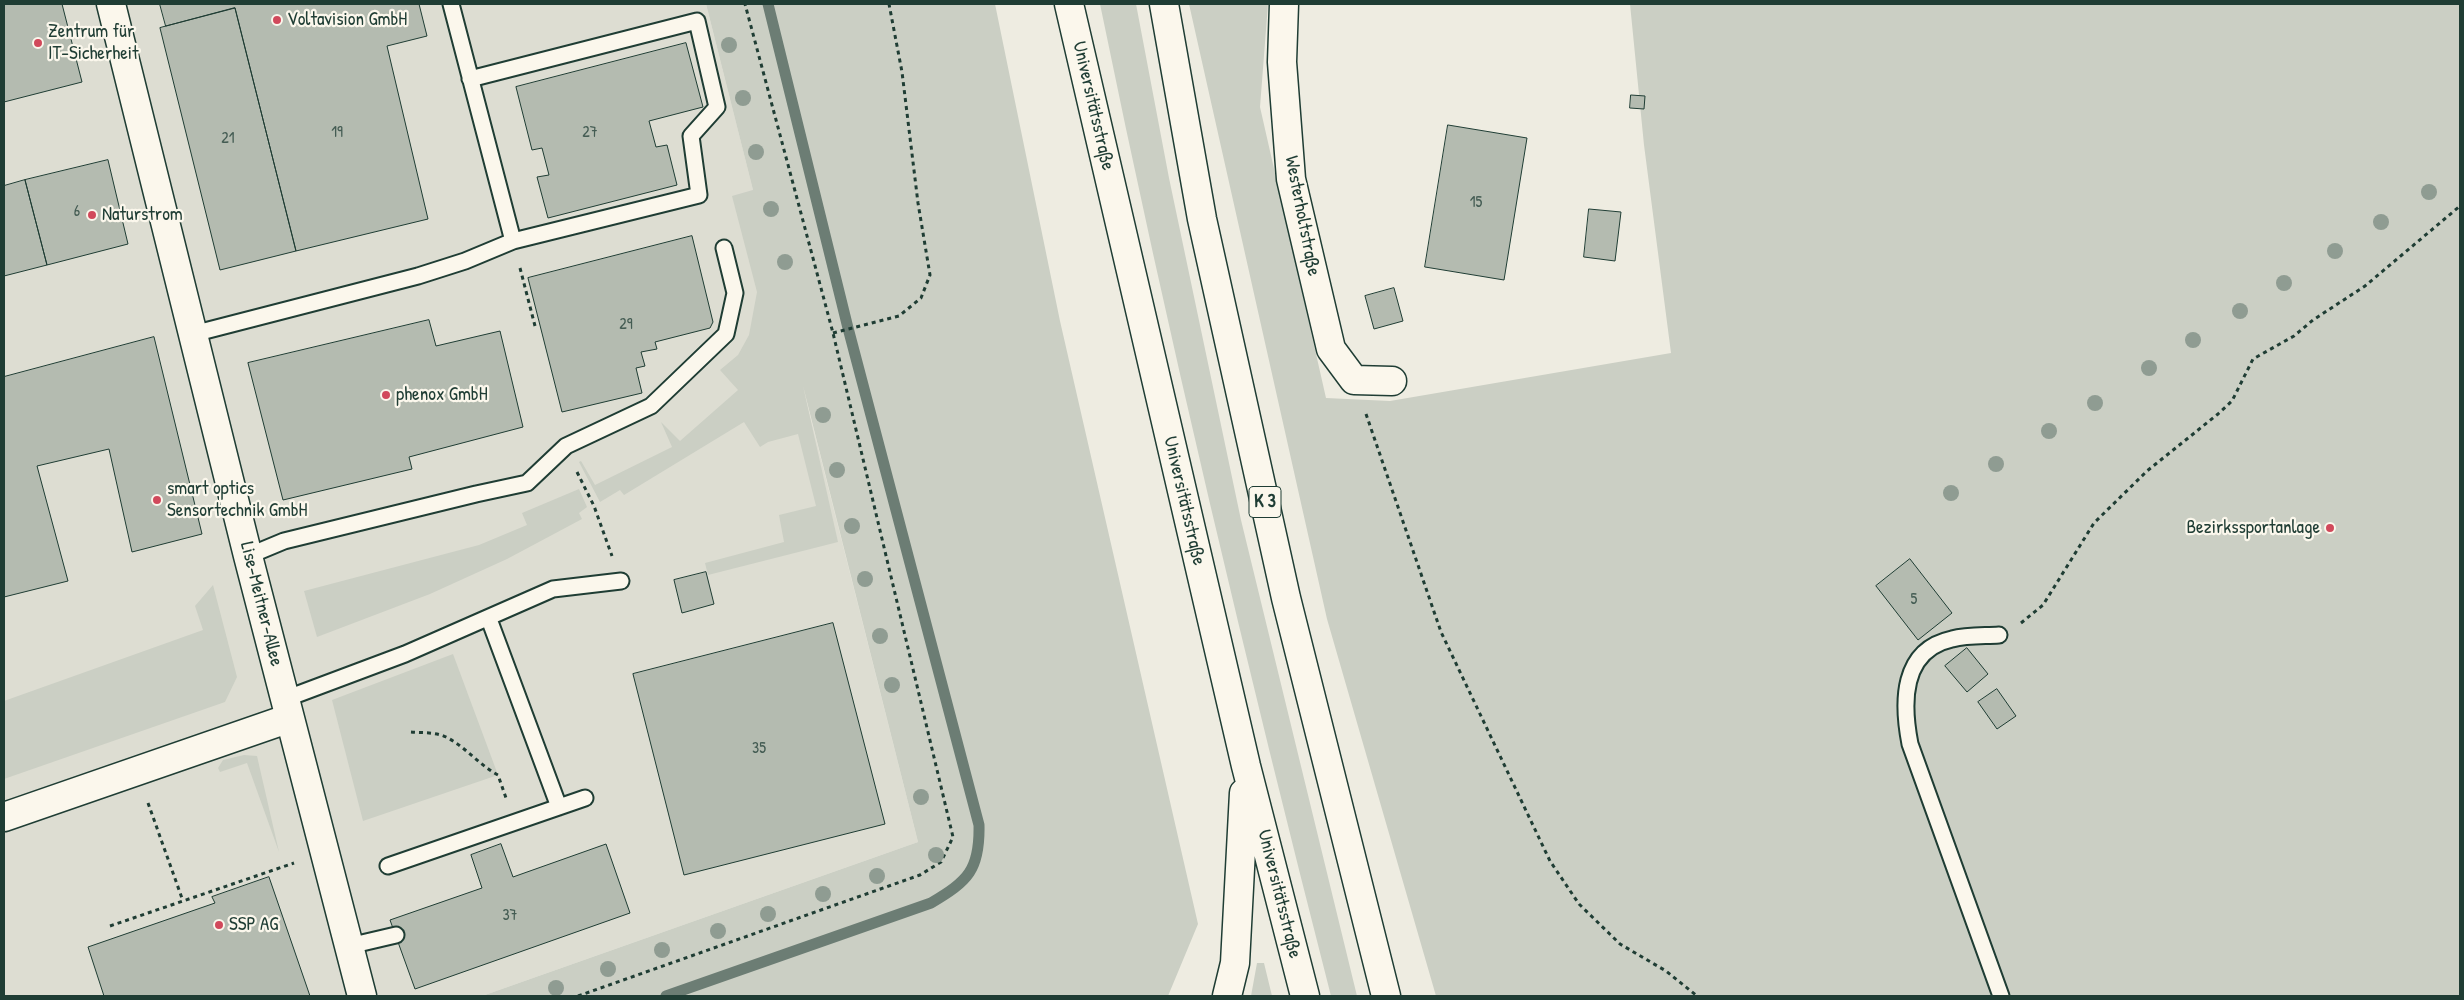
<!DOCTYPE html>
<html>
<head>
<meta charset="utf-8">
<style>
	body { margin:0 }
	#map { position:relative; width:2464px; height:1000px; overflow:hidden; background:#eeece1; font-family:"Patrick Hand",sans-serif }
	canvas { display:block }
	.frame { position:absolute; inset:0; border:5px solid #1f3d34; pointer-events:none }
</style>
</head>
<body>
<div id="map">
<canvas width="2464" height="1000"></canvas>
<div class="frame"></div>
</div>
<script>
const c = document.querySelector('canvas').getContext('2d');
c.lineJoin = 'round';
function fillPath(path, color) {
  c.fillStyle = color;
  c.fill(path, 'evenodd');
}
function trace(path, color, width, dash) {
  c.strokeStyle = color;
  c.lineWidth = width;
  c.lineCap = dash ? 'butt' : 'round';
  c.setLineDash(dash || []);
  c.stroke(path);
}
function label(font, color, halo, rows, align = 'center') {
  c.font = font + ' "Patrick Hand",sans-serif';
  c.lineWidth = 4.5;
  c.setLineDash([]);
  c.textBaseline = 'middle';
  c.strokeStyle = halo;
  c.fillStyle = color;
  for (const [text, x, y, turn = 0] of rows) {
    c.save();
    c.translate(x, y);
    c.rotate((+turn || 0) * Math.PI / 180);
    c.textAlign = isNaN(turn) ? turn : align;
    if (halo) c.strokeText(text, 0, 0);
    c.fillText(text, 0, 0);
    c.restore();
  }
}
fillPath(new Path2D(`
	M4 4H706L918 842 482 996H4Z`), '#ddddd2');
fillPath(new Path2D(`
	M706 4H995L1060 321 1198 924 1168 996H482L918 842 803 386 838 542 708 575 705 563 784 542 779 515 816 506 798 434 768 442 760 447 744 422 624 495 620 490 600 502 579 462 581 461 595 485 672 447 661 422 680 441 738 390 720 370 738 355 749 335 757 292 732 196 753 190Z
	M1100 4H1136L1169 178 1241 520 1357 996H1331C1247 667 1168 337 1100 4Z
	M1189 4H1268L1260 107 1326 398 1390 401 1671 353 1644 145 1630 4H2460V996H1436L1327 619Z
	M579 489 587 507 579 513 582 519 507 559 430 594 317 637 304 591 479 545 527 525 522 513Z
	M213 585 237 677 225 702 4 779V701L203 630 195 606Z
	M453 654 498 775 363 821 332 700Z
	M244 755 257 756 279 852 247 763 220 772 218 768 223 760Z
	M1257 963H1264L1272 996H1251Z`), '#cbcfc4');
trace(new Path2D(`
	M666 996 931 903C968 881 980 870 979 825L848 328 768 4`), '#6c7d74', 11);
const building = new Path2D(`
	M4 4H62L82 82 4 102Z
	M160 4H419L427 36 387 46 428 219 296 251 235 8 166 26Z
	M235 8 296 251 220 270 160 28Z
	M686 43 703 107 649 121 656 147 667 145 677 185 548 218 537 177 549 175 542 148 532 150 516 87Z
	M1631 95 1645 96 1644 109 1630 108Z
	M1448 125 1527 138 1504 280 1425 267Z
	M108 160 128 244 47 265 25 180Z
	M25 180 47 265 4 276V186Z
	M1589 209 1621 212 1615 261 1584 257Z
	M692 236 713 322 710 328 655 342 657 349 641 352 645 366 636 368 642 393 562 412 528 278Z
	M1394 288 1403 321 1374 329 1365 296Z
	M429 320 436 346 500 331 523 427 409 457 412 469 283 500 248 363Z
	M154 337 202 534 132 552 109 449 37 466 68 581 4 597V377Z
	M1910 559 1952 613 1918 640 1876 586Z
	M706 572 714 604 682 613 674 580Z
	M833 623 885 824 684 875 633 674Z
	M1967 648 1988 674 1967 692 1945 666Z
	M1997 689 2016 716 1997 729 1978 702Z
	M501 844 513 877 606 844 630 913 415 989 390 920 482 888 471 855Z
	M269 877 310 996H104L88 947 215 903 212 897Z`);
fillPath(building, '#b4bbb0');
trace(building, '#1f3d34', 1);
const lane = new Path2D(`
	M451 4 513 241
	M193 334 418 276 465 261 513 241 699 195 691 136 717 107 697 21 470 79
	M248 556 284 541 476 494 527 483 566 446 651 406 726 334 735 293 724 248
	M489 619 559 807
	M1999 635C1983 636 1967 635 1952 639 1901 650 1902 703 1910 744L2001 996
	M285 699 405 654 553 589 621 581
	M388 866 585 798
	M349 946 396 935`);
const street = new Path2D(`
	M111 4 248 556 362 996
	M1284 4 1282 62 1291 179 1331 349 1354 380 1392 381
	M4 817 290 718`);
const highway = new Path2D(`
	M1069 4 1246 766 1305 996
	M1164 4 1202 219 1286 598 1386 996
	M1227 996 1235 963 1244 793`);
trace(lane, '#1f3d34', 19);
trace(street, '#1f3d34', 31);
trace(highway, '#1f3d34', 31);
trace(new Path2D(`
	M520 268 535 326
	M833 333 899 316 921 298 930 275 918 203 902 72 889 4
	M1366 414 1441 632 1550 861 1579 904 1620 944 1666 971 1697 996
	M577 472 594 506 612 556
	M2021 623 2043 605 2094 523 2147 471 2218 414 2232 401 2253 359 2294 336 2313 320 2365 286 2460 206
	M411 732C423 733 436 732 446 737 466 747 479 765 498 775L506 798
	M148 803 183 901
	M110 926 294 863
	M578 996 920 875 941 862 953 837 833 333 745 4`), '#1f3d34', 3, [4, 4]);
trace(lane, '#fbf7ec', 15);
trace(street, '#fbf7ec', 28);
trace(highway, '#fbf7ec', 28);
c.fillStyle = '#8f9c92';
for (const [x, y] of [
	[729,45],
	[743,98],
	[756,152],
	[2429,192],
	[771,209],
	[2381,222],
	[2335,251],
	[785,262],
	[2284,283],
	[2240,311],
	[2193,340],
	[2149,368],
	[2095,403],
	[823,415],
	[2049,431],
	[1996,464],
	[837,470],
	[1951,493],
	[852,526],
	[865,579],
	[880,636],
	[892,685],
	[921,797],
	[936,855],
	[877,876],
	[823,894],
	[768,914],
	[718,931],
	[662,950],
	[608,969],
	[556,988]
]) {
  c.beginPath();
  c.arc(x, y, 8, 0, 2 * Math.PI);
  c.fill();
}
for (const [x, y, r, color] of [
	[277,20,5,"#d1495b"],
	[38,43,5,"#d1495b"],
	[92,215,5,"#d1495b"],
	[386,395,5,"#d1495b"],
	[157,500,5,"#d1495b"],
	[2330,528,5,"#d1495b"],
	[219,925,5,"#d1495b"]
]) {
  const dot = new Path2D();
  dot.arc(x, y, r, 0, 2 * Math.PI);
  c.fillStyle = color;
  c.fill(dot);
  trace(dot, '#fbf7ec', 2);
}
label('16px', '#445c53', null, [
	["19",337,133],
	["27",590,133],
	["21",228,139],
	["15",1476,203],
	["6",77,212],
	["29",626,325],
	["5",1914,600],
	["35",759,749],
	["37",510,916]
]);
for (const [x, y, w] of [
	[1265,502,32]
]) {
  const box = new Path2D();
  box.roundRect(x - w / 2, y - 15.5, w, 31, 4);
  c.fillStyle = '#fbf7ec';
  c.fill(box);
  trace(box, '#1f3d34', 1);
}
label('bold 18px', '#1f3d34', null, [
	["K 3",1265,502]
]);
label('19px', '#1f3d34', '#fbf7ec', [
	["Voltavision GmbH",287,20],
	["Zentrum für",48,32],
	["IT-Sicherheit",48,54],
	["Naturstrom",102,215],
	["phenox GmbH",396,395],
	["smart optics",167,489],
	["Sensortechnik GmbH",167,511],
	["Bezirkssportanlage",2320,528,"right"],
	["SSP AG",229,925]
], 'left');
label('19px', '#1f3d34', '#fbf7ec', [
	["Universitätsstraße",1093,106,77],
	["Westerholtstraße",1302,216,79],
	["Universitätsstraße",1184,501,77],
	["Lise-Meitner-Allee",261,604,76],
	["Universitätsstraße",1279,894,76]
]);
</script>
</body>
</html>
